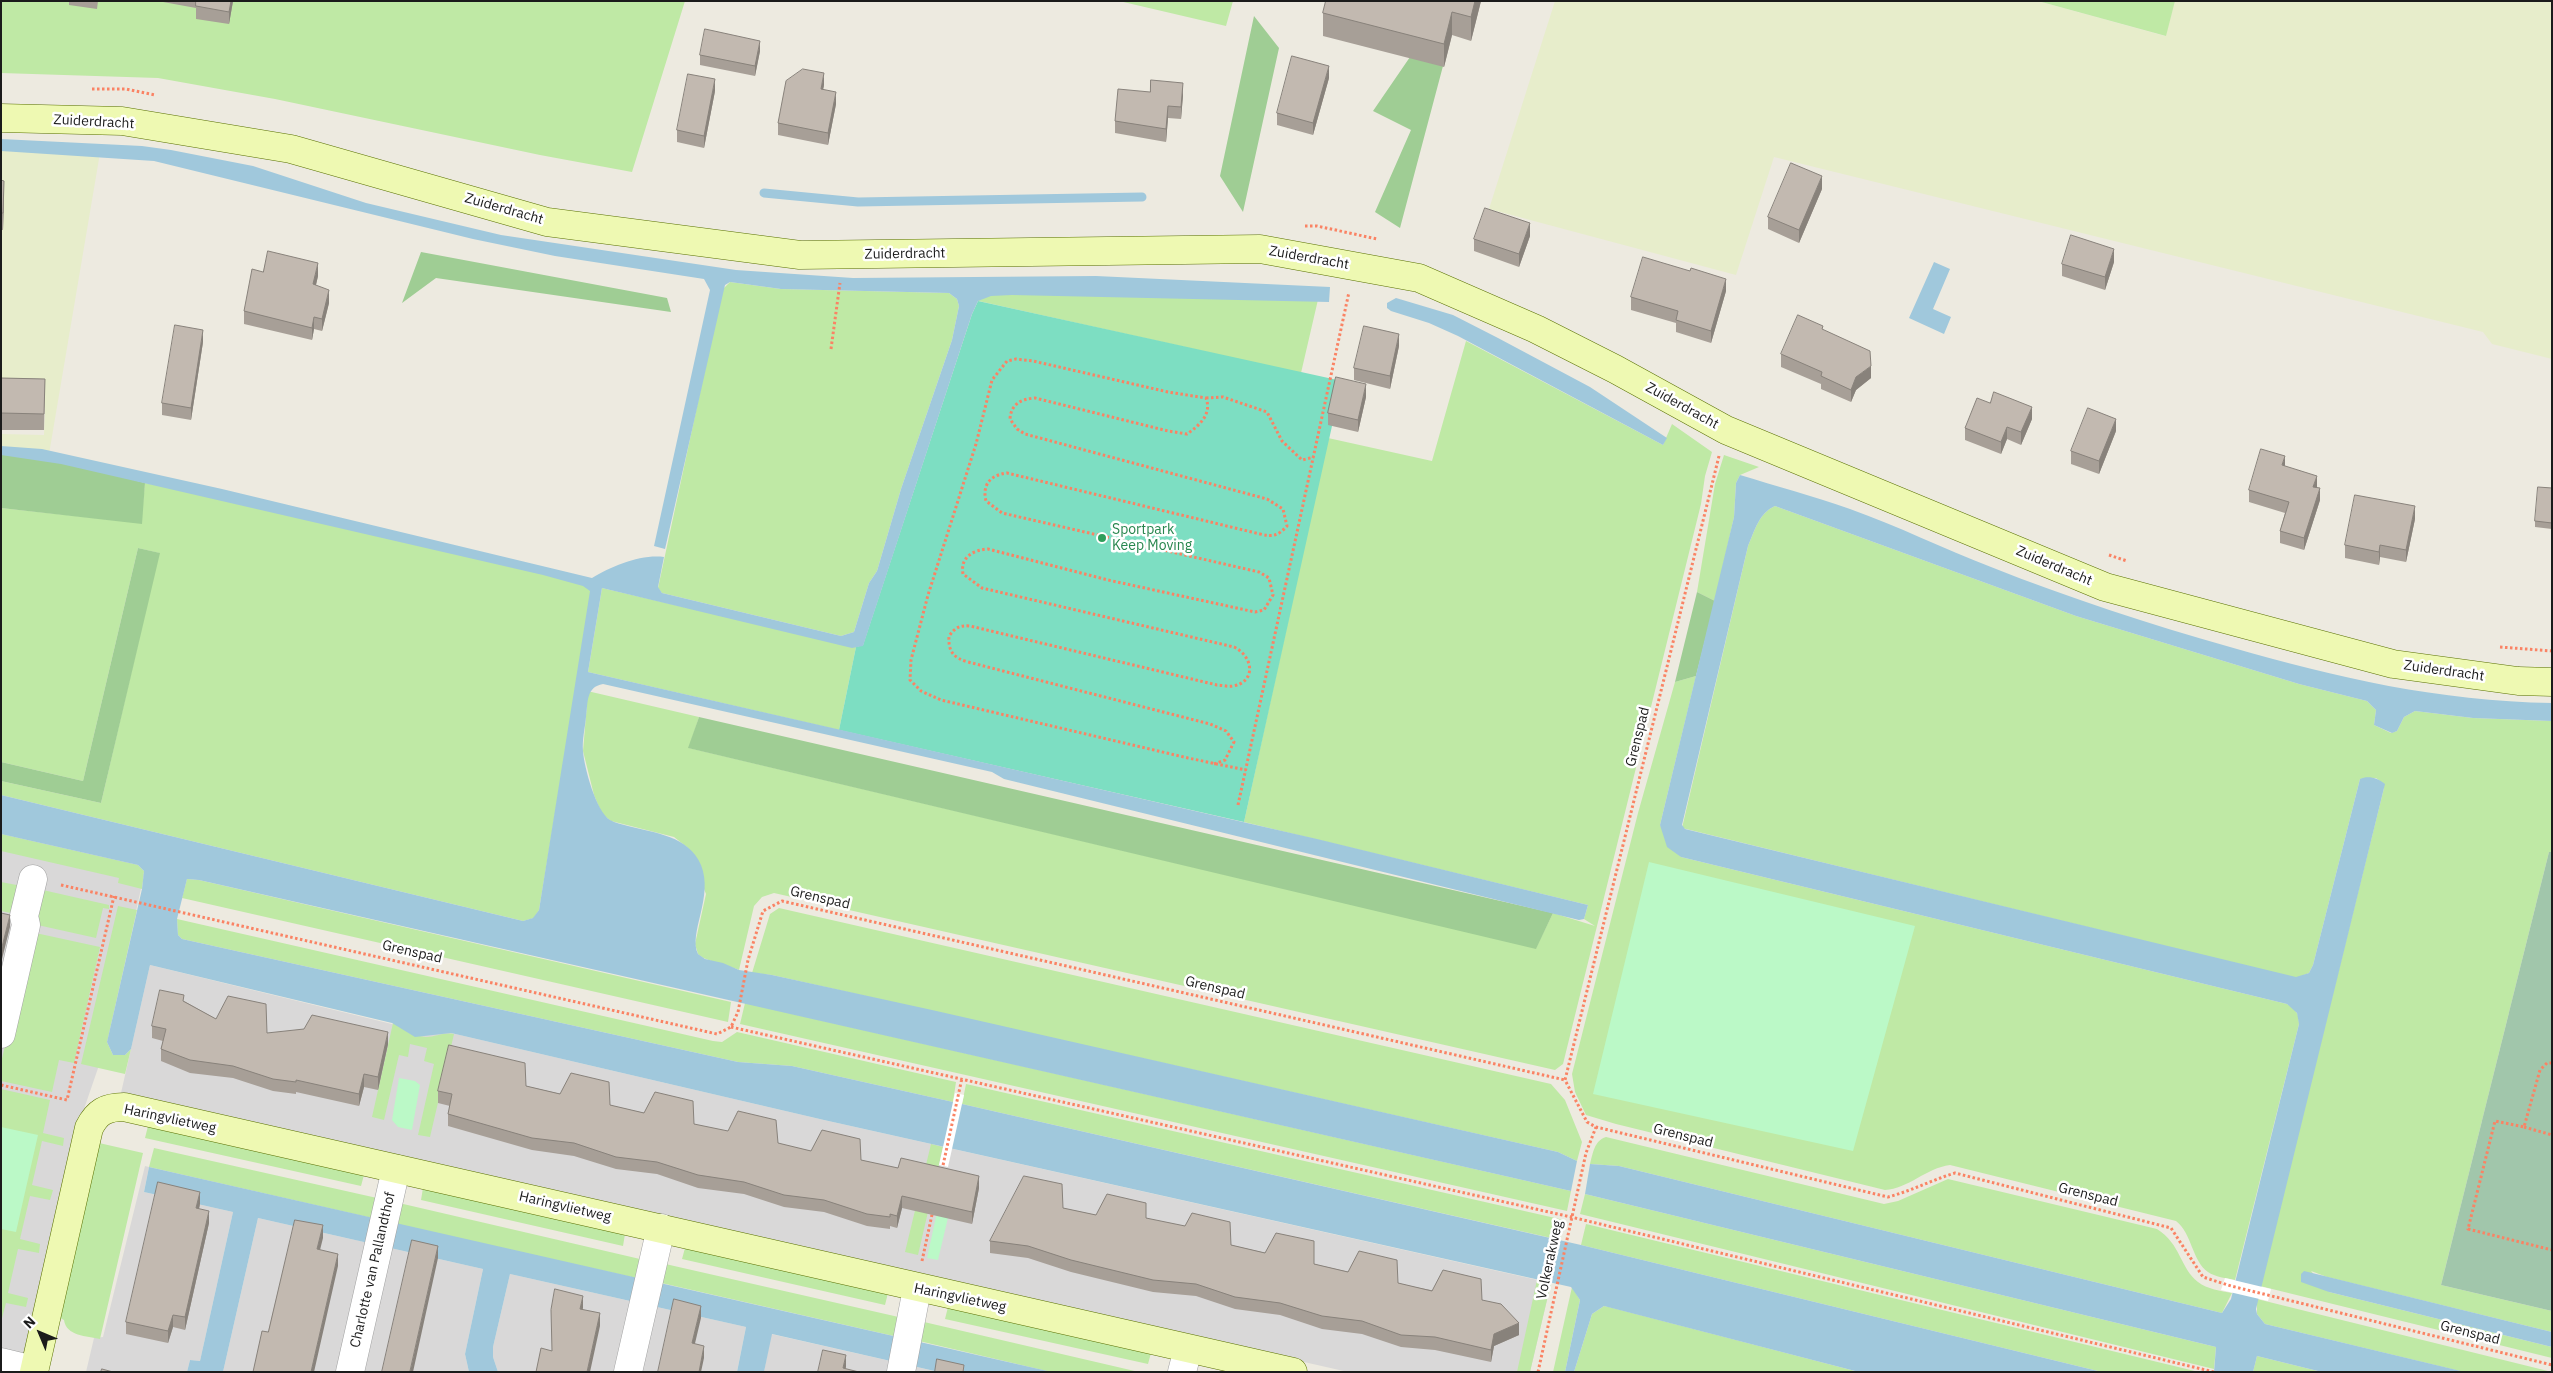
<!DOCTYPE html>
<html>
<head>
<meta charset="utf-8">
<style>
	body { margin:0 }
	#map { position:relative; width:2553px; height:1373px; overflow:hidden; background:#edeae0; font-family:"IBM Plex Sans",sans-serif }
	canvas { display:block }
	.frame { position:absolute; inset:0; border:2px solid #1b1b1b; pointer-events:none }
	.north { position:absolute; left:15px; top:1308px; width:50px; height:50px; -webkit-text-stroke:4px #fff; paint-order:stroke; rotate:315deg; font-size:14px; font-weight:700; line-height:20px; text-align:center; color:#1b1b1b }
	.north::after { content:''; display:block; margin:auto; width:18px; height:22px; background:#1b1b1b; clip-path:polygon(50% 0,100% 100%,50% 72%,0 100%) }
</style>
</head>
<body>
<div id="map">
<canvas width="2553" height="1373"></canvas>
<div class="frame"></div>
<div class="north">N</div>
</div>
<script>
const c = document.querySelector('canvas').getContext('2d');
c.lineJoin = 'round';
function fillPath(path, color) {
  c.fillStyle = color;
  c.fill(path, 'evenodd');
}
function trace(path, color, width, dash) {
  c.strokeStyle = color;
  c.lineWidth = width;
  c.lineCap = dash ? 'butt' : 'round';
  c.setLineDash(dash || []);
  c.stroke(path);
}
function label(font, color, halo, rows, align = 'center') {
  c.font = font + ' "IBM Plex Sans",sans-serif';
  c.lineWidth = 5;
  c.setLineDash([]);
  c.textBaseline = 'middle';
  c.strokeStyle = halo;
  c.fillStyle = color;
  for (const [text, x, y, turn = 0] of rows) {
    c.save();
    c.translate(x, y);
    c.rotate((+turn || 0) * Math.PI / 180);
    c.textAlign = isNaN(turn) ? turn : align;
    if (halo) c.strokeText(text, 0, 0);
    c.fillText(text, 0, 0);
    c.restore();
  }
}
fillPath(new Path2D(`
	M1 834 138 865 144 875 107 1042 85 1106 23 1372H1Z
	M150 965 400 1026 451 1033 824 1120 1551 1283 1530 1372H1348L121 1093Z
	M145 1166 149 1167 144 1192 233 1212 200 1361 190 1360 187 1372H86L94 1338 103 1337Z
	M258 1218 483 1269 465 1354 469 1372H223Z
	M510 1274 746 1327 737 1372H498L493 1357V1347Z
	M771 1334 939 1372H764Z`), '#d9d8d8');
fillPath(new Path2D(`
	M1555 1H2038L2165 36 2175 1H2552V359L2492 344 2483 332 1774 157 1736 275 1489 209Z
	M1 147 100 153 48 460 1 454V434L44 435 45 408 1 407Z`), '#e7edcb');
fillPath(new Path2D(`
	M1 1H685L632 172 540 155 275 99 158 78 1 73Z
	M1119 1H1233L1226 26Z
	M2038 1H2175L2166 36Z
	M730 282 781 289 949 293 957 299 959 306 952 340 901 489 877 571 869 583 854 632 841 636 662 593 658 588 722 290Z
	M978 289 1320 291 1301 373 974 300Z
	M1466 341 1663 445 1672 424 1712 452 1705 476 1701 504 1563 1064 1555 1070 774 893 762 897 754 906 739 970C728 965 704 961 698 954L695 944 706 894 688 848 674 837 611 821 602 814 594 795 583 751 587 704 575 693 539 910 534 918 523 921 1 795V781L101 803 159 553 138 548 83 781 1 762V508L141 523 145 483 266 506 599 587 583 690 699 717 689 748 1536 948 1553 913 1595 926 1584 919 1588 905 1244 822 1328 438 1432 461Z
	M1724 455 1759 467 1740 475 1736 483 1734 517 1715 601 1697 592 1715 484Z
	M1775 506 2076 616 2299 684 2367 701 2376 710 2374 725 2391 733 2397 731 2404 717 2415 711 2473 718 2552 721V852H2549L2441 1285 2552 1311V1332L2327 1277 2311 1271 2329 1292 2552 1347V1358L2260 1286 2384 788V784L2376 778 2360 779 2313 965 2309 973 2296 978 1682 828 1748 546C1755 530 1759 513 1775 506Z
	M602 588 856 647 839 730 588 672Z
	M1696 676 1660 825 1681 857 2287 1004C2296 1009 2299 1014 2299 1024L2235 1280C2226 1278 2215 1277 2208 1272 2192 1261 2192 1233 2176 1221L1950 1165C1926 1168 1908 1189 1885 1190L1616 1124 1586 1115 1575 1092 1572 1074 1638 813 1675 682Z
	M1 834 138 865 144 871 142 889 118 883 119 878 1 851Z
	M187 879 199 880 731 1002 728 1022 182 898Z
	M1 882 27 887 20 915 1 911Z
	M34 888 109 905V909L103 908 96 938 33 924Z
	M118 906 137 910 107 1042 113 1055H125L131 1049 125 1074 81 1064Z
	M779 908 1551 1084 1565 1100 1582 1142 1577 1161 1558 1152 772 975 752 973 770 914Z
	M177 919 713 1041 722 1042 737 1032 956 1082 953 1102 792 1066 738 1062 182 939 178 935Z
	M31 932 100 947 74 1063 59 1060 52 1092 1 1081V1063Z
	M745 1003 1571 1191 1567 1211 740 1024Z
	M393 1023C405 1028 412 1036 426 1037 436 1037 443 1032 454 1034L430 1137 418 1135 434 1064 424 1061 427 1048 410 1044 408 1057 399 1055 384 1120 372 1117Z
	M966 1084 1564 1220 1560 1240 962 1104Z
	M1 1089 50 1100 43 1133 64 1138 63 1146 42 1141 32 1185 53 1190 50 1200 30 1196 20 1239 40 1244 39 1253 18 1249 8 1293 28 1298 26 1307 6 1303 1 1322Z
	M148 1126 364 1175 361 1186 145 1138Z
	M1606 1137 1884 1204 1898 1201 1948 1179 2157 1229C2181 1244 2180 1268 2198 1282 2207 1289 2221 1291 2232 1293L2222 1313 1619 1166 1590 1164C1593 1153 1594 1141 1606 1137Z
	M99 1143 143 1153 100 1339C87 1336 66 1336 64 1320L60 1318Z
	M931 1144 943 1147 918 1255 905 1252Z
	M154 1148 377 1198 372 1218 149 1167Z
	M423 1188 625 1234 623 1246 421 1200Z
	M1585 1194 2216 1347 2214 1369 1580 1214Z
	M399 1203 640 1259 636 1278 394 1224Z
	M1586 1224 2199 1372H2102L1581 1245Z
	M685 1248 888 1293 885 1305 682 1259Z
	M661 1263 903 1318 898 1337 657 1282Z
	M1537 1280 1551 1283 1530 1372H1517Z
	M1572 1287 1580 1300 1565 1372H1553Z
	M2257 1299 2552 1372H2464L2265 1324 2257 1314Z
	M1604 1306 1609 1307 1859 1372H1574L1592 1314Z
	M948 1307 1151 1353 1148 1364 945 1319Z
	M924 1322 1139 1372H1051L919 1341Z
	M2257 1356 2322 1372H2253Z`), '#bfe9a5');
fillPath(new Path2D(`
	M1254 16 1279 48 1243 212 1220 176Z
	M1410 57 1443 66 1400 228 1375 212 1411 130 1373 111Z
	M421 252 667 298 671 312 436 278 402 303Z
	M1 454 62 461 145 483 142 524 1 508Z
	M138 548 160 553 101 803 1 781V762L83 781Z
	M1697 592 1715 601 1696 676 1675 682Z
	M699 717 1553 913 1536 949 688 748Z`), '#9fcd94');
fillPath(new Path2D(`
	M2549 852H2552V1311L2441 1285Z`), '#a1c6ab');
fillPath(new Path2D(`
	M1649 862 1915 926 1853 1151 1593 1094Z
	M399 1078 415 1081 420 1085 412 1130 398 1127 392 1120Z
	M1 1127 38 1135 16 1232 1 1229Z
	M939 1203 951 1205 938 1260 927 1258Z`), '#bbf9c7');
fillPath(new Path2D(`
	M978 301 1342 381 1244 822 839 730 856 647 863 645 972 314Z`), '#7ddec2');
fillPath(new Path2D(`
	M1 139 142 146 171 150 253 166 366 203 501 235 736 270 853 278 1096 276 1330 287 1329 302 1012 295 991 296 978 301 972 314 863 646 852 648 602 588 588 672 1317 839 1588 905 1584 919 1579 920 1004 779 992 772 603 684C586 687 588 702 586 717 585 728 582 740 583 751 584 767 596 811 610 820 615 823 622 824 628 826 655 833 689 836 701 865 714 897 688 933 698 954L705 959 723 963 739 970 772 975 932 1010 1558 1152 1577 1161 1571 1191 199 880 187 879 177 919 178 935 182 939 738 1062 792 1066 962 1104 1581 1245 2102 1372H1859L1604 1306 1592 1314 1574 1372H1565L1580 1300 1571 1287 824 1120 451 1033 415 1037 392 1023 150 965 131 1049 125 1055H113L107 1042 142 889 144 871 138 865 1 834V795L523 921 533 918 539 910 590 591 583 586 543 575 61 464 1 455V446L42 449 222 489 592 578C612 566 641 554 664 557L658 587 662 593 841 636 854 632 869 583 877 571 901 489 952 340 959 306 957 299 949 293 781 289 730 282 725 285 665 549 654 546 710 290 704 279 555 256 473 239 154 161 1 151Z
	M1934 262 1950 269 1933 309 1951 317 1944 334 1909 318Z
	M1396 298 1453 315 1498 338 1590 387 1667 438 1663 445 1458 336 1429 323 1391 311 1387 308V303Z
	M1740 475C1776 486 1813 496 1850 509 1898 526 1944 549 1991 567 2069 598 2149 624 2230 647 2338 678 2438 701 2552 703V721L2473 718 2415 711 2404 717 2397 731 2392 733 2374 725 2376 710 2367 701 2299 684 2076 616 1775 506C1759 513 1755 530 1748 546L1682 825 1685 829 2296 977 2309 973 2313 965 2360 779C2368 775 2378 778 2385 784L2384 788 2256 1309 2257 1314 2265 1324 2465 1372H2322L2257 1356 2253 1372H2214L2216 1347 1585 1194 1590 1164 1619 1166 2222 1313 2231 1299 2299 1024 2297 1013 2287 1004 1681 857 1667 847 1660 825 1734 517 1736 483Z
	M149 1167 1052 1372H939L772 1334 764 1372H737L746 1327 510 1274 493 1347V1357L498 1372H469L465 1354 483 1269 258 1218 223 1372H187L190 1360 200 1361 233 1212 144 1192Z
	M2304 1271 2552 1332V1347L2329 1292 2301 1282V1274Z`), '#a0c8dc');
fillPath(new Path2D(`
	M955 1093 964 1095 948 1167 939 1165Z
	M2225 1278 2271 1289 2268 1301 2221 1290Z`), '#fff');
trace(new Path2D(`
	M764 193 858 202 1142 197`), '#a0c8dc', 9);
const street = new Path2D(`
	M1 1034 26 925 24 916 33 879
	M1 1362 34 1370
	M350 1372 396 1169
	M628 1372 661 1228
	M901 1372 917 1289
	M1182 1372 1188 1349`);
const secondary = new Path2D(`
	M1 118 122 121 291 149 547 222 800 255 1260 249 1419 278 1536 329 1615 369 1726 430 2105 587 2393 664 2518 681 2552 682
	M34 1372 89 1128C97 1112 106 1107 124 1107 514 1195 903 1286 1293 1372`);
trace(street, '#a2a2a2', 29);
trace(secondary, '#5a7104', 29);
trace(new Path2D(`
	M92 89H126L155 95
	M1305 226H1317L1377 239
	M831 349 840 283
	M1206 398 1223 397 1267 412 1282 441 1302 460 1314 457
	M1719 456 1565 1080 1587 1122 1596 1127 1888 1197C1911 1191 1932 1180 1955 1173L2171 1228 2203 1277 2231 1286 2552 1365
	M2109 555 2127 561
	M2500 647 2552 651
	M1214 764 1225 760 1234 742 1226 731 1210 724 968 662C954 658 948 652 949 636 955 628 959 625 970 626L1217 685C1222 685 1228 687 1233 686 1256 682 1254 657 1234 647L982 588 963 574C960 557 973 550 988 549L1108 580 1255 612 1264 610 1273 595 1269 578 1259 572 1002 513 986 501C982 485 990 475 1007 473L1260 534C1273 537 1278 536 1287 526L1283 509 1267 499 1025 434 1017 429 1010 419C1011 404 1021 399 1035 398L1168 431 1187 434C1200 425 1212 414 1206 398L1168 392 1033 361 1016 359 1007 361 992 380 976 444 928 595 911 660 910 680 921 691 941 700 1188 758 1246 770
	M1238 805 1349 292
	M61 885 717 1034 731 1027 738 1012 748 960 763 911 782 901 1565 1080
	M731 1027 1571 1217 2214 1372
	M2552 1063H2547L2540 1070 2524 1127 2495 1121 2468 1229 2552 1250
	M1 1085 67 1100 114 896
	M2524 1127 2552 1135
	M942 1170 962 1078
	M922 1261 933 1210
	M1538 1372 1586 1153 1596 1127`), '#fa8364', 3, [2.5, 2.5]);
trace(street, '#fff', 28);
trace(secondary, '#eef9b2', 28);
fillPath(new Path2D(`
	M69 1H98L97 9 69 5Z
	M163 1H233L229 24 196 19V8L163 2Z
	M1326 1H1481L1471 41 1452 35 1444 67 1323 36V13Z
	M760 51 755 76 700 65V55Z
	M1329 78 1313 135 1277 125V113Z
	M824 85 823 89 836 104 828 145 778 135V123Z
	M715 91 704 148 677 142V130Z
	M1183 95 1181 119 1168 118 1166 142 1115 133V121Z
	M1 180 4 197 3 230H1Z
	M1822 189 1799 243 1768 229V217Z
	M1530 236 1519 267 1474 251V239Z
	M2114 262 2105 290 2062 276V264Z
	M263 272 318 276 316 285 329 303 322 331 314 329 312 340 244 324V311Z
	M1726 291 1711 343 1676 332V323L1631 310V297Z
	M203 342 191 420 162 415V403Z
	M1399 346 1390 389 1354 380V368Z
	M1781 354 1871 378 1856 390 1851 402 1821 389V384L1781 367Z
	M1 378 45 379 44 430H1Z
	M1366 397 1358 432 1328 425V413Z
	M2032 419 2021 445 2007 439 2001 454 1965 440V428Z
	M2116 431 2099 474 2071 464V451Z
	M2285 466 2317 487 2320 500 2304 550 2280 543V531L2285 513 2249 502V490Z
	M2552 488V529L2535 527V521Z
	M2415 519 2406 562 2380 557 2379 565 2345 558V545Z
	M184 1001 216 1019 267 1033 388 1044 378 1090 364 1087 359 1106 296 1092V1094L273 1091 233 1078 190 1073 161 1061V1049L163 1041 152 1038V1026Z
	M526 1086 811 1151 861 1160 979 1188 972 1224 902 1208 897 1228 890 1226V1229L867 1226 824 1212 784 1207 744 1194 698 1188 657 1174 616 1169 574 1156 532 1150 448 1126V1114L450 1106 438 1103V1091Z
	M200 1204 199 1209 209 1223 185 1330 173 1327 168 1343 126 1334V1322Z
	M1063 1208 1096 1215 1146 1218 1231 1245 1415 1287 1482 1300 1519 1335 1494 1346 1491 1362 1435 1350 1401 1347 1362 1334 1322 1329 1280 1315 1235 1309 1196 1296 1153 1292 1071 1272 1028 1258 990 1253V1241Z`), '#a79f97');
fillPath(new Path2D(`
	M231 1H233L229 24V12Z
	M1475 1H1481L1471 41V17Z
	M1452 12V35L1444 67V44Z
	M760 41V51L755 76V66Z
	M1329 66V78L1313 135V123Z
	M824 73V85L821 101V89Z
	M715 79V91L704 148V136Z
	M1183 83V95L1181 119V107Z
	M836 92V104L828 145V133Z
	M1168 106V118L1166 142V129Z
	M1822 176V189L1799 243V230Z
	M4 181V197L3 230V213Z
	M1530 223V236L1519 267V254Z
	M2114 249V262L2105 290V277Z
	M318 263V276L313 297V284Z
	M1726 279V291L1711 343V331Z
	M329 290V303L322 331V319Z
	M314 317V329L312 340V328Z
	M203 330V342L191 420V408Z
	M1399 334V346L1390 389V376Z
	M1871 366V378L1856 390 1851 402V390L1856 377Z
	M1366 384V397L1358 432V420Z
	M2032 407V419L2021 445V432Z
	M2116 419V431L2099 474V461Z
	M2007 427V439L2001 454V442Z
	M2285 456V469L2282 465Z
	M2317 476V488L2313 487Z
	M2320 488V500L2304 550V538Z
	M2415 506V519L2406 562V550Z
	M2380 545V557L2379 565V552Z
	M10 915V927L1 963V951Z
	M388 1032V1044L378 1090V1077Z
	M364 1074V1087L359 1106V1094Z
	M979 1176V1188L972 1224V1212Z
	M200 1192V1204L196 1221V1208Z
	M902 1196V1208L897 1228V1216Z
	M209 1211V1223L185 1330V1317Z
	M323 1225V1238L317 1262V1249Z
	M438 1246V1258L413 1372H410Z
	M338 1254V1266L314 1372H311Z
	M583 1296V1308L580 1321V1309Z
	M701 1306V1318L692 1356V1343Z
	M600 1313V1326L590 1372H587Z
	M173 1315V1327L168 1343V1331Z
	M1519 1323V1335L1494 1346 1491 1362V1350L1494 1334Z
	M704 1346V1358L701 1372H699Z
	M846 1355V1367L845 1372 843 1368Z`), '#88827b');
const building = new Path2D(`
	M196 1H231L229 12 196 6Z
	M1326 1H1475L1471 17 1452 12 1444 44 1323 13Z
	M705 29 760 41 755 66 700 55Z
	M1292 56 1329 66 1313 123 1277 113Z
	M803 69 824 73 821 89 836 92 828 133 778 123 786 81Z
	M688 74 715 79 704 136 677 130Z
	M1151 80 1183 83 1181 107 1168 106 1166 129 1115 121 1118 89 1150 92Z
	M1791 163 1822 176 1799 230 1768 217Z
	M1 180 4 181 3 213H1Z
	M1485 208 1530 223 1519 254 1474 239Z
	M2071 235 2114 249 2105 277 2062 264Z
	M268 251 318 263 313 284 329 290 322 319 314 317 312 328 244 311 252 269 263 272Z
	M1643 257 1690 271 1691 268 1726 279 1711 331 1676 320 1678 311 1631 297Z
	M1798 315 1823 326 1822 329 1870 351 1871 366 1856 377 1851 390 1821 376 1822 372 1781 354Z
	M175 325 203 330 191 408 162 403Z
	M1364 326 1399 334 1390 376 1354 368Z
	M1336 377 1366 384 1358 420 1328 413Z
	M1 378 45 379 44 414 1 413Z
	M1994 392 2032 407 2021 432 2007 427 2001 442 1965 428 1977 398 1990 403Z
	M2088 408 2116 419 2099 461 2071 451Z
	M2261 449 2285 456 2282 465 2317 476 2313 487 2320 488 2304 538 2280 531 2289 502 2249 490Z
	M2538 487 2552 488V523L2535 521Z
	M2355 495 2415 506 2406 550 2380 545 2379 552 2345 545Z
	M1 913 10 915 1 951Z
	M160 990 184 995 183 1001 216 1019 228 996 266 1004 267 1033 304 1029 312 1015 388 1032 378 1077 364 1074 359 1094 296 1080V1082L273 1079 233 1066 190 1060 161 1049 166 1029 152 1026Z
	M449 1045 525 1063 526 1086 560 1094 571 1073 609 1082 610 1105 644 1113 655 1092 693 1101 694 1124 728 1131 738 1111 776 1120 778 1143 811 1151 822 1130 860 1139 861 1160 898 1168 901 1158 979 1176 972 1212 902 1196 897 1216 890 1214V1217L867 1214 824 1200 784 1195 744 1182 698 1175 657 1162 616 1157 574 1143 532 1138 448 1114 452 1094 438 1091Z
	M1024 1176 1062 1184 1063 1208 1096 1215 1107 1194 1146 1203V1218L1185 1226 1192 1213 1230 1222 1231 1245 1265 1253 1276 1233 1314 1241V1264L1348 1272 1359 1251 1397 1260 1398 1283 1432 1291 1443 1270 1481 1279 1482 1300 1501 1304 1519 1323 1494 1334 1491 1350 1435 1337 1401 1335 1362 1321 1322 1316 1280 1303 1235 1297 1196 1284 1153 1280 1071 1260 1028 1246 990 1241Z
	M158 1182 200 1192 196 1208 209 1211 185 1317 173 1315 168 1331 126 1322Z
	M295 1220 323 1225 317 1249 338 1254 311 1372H253L262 1331 268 1332Z
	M412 1240 438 1246 410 1371 413 1372H382Z
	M555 1289 583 1296 580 1309 600 1313 587 1372H536L541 1348 552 1351 551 1310Z
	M674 1299 701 1306 692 1343 704 1346 699 1372H658Z
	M823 1350 846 1355 843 1368 859 1372H818Z
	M937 1359 964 1365 963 1372H935Z
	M102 1369 113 1372H101Z`);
fillPath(building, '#c2b9b0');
trace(building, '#88827b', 1);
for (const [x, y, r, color] of [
	[1102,538,5,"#2e9e5b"]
]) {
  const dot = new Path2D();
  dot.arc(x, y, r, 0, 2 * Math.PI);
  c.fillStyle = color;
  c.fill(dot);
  trace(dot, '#fff', 2);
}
label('14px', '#1b1b1b', '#fff', [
	["Zuiderdracht",94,122,3],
	["Zuiderdracht",504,209,16],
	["Zuiderdracht",905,254,-1],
	["Zuiderdracht",1309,258,10],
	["Zuiderdracht",1682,406,29],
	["Zuiderdracht",2054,566,23],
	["Zuiderdracht",2444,671,8],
	["Grenspad",1638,737,-76],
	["Grenspad",820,898,13],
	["Grenspad",412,952,13],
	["Grenspad",1215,988,13],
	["Haringvlietweg",170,1119,12],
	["Grenspad",1683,1136,14],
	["Grenspad",2088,1195,14],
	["Haringvlietweg",565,1207,13],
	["Volkerakweg",1550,1260,-78],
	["Charlotte van Pallandthof",373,1270,-77],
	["Haringvlietweg",960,1298,12],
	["Grenspad",2470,1333,14]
]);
label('14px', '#27864d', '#fff', [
	["Sportpark",1112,530],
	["Keep Moving",1112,546]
], 'left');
</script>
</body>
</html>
